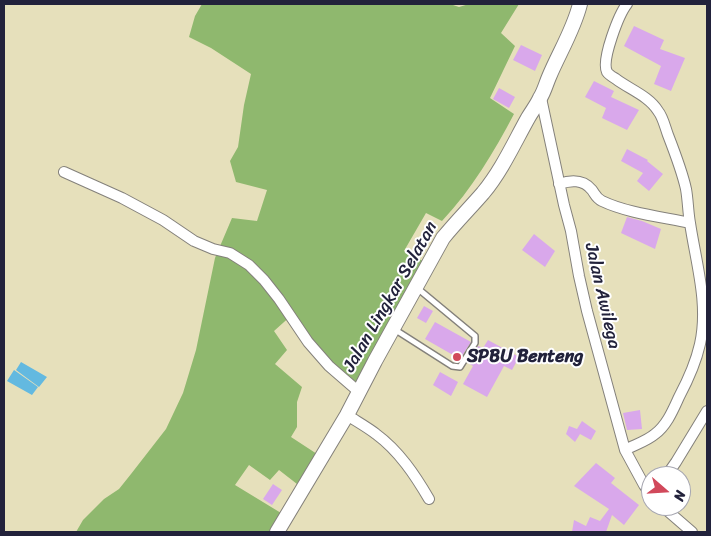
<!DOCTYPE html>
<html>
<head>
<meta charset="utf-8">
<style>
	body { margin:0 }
	#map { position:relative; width:711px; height:536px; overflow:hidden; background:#e6e0bb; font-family:Sriracha,sans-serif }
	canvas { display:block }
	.frame { position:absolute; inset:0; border:5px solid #22223b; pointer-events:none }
	.north { position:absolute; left:641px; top:466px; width:50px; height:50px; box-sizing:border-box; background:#fff; border:1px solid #a7a7b1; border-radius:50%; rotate:109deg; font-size:14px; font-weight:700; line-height:20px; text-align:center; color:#22223b }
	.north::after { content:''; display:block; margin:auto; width:18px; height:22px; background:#d1495b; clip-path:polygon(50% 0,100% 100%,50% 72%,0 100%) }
</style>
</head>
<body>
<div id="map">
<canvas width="711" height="536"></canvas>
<div class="frame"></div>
<div class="north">N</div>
</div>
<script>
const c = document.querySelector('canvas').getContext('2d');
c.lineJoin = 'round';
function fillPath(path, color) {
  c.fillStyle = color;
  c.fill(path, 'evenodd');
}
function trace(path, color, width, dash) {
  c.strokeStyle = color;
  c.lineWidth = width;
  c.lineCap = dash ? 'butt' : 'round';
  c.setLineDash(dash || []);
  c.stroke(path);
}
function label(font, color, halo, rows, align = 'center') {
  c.font = font + ' Sriracha,sans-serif';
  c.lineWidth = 4;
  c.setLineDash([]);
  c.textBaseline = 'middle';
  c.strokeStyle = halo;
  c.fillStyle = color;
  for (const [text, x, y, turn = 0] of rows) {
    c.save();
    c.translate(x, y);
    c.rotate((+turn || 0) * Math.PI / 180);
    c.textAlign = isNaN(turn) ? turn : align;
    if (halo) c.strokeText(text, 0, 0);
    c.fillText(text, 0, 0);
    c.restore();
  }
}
fillPath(new Path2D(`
	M202 4H450L459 7 469 4H519L501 33 515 46 490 98 514 114C494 152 472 189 442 221L426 213 404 251 423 261 356 385 332 362 309 337 293 314 274 331 287 350 275 364 302 387 297 402V427L291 437 317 454 297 484 279 470 270 480 249 465 235 485 281 513 269 532H76L83 520 104 499 119 489 131 474 166 429 183 393 196 350 215 258 232 218 257 221 267 190 236 182 230 161 238 147 244 105 251 74 211 48 189 37 195 16Z`), '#8fb86e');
fillPath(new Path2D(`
	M21 362 47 377 39 387 16 370Z
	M14 370 38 387 32 395 7 381Z`), '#63b9e0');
fillPath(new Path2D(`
	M634 26 664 40 660 49 685 58 671 91 654 84 661 66 624 46Z
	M521 45 542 55 535 71 513 60Z
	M594 81 614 91 611 97 639 110 627 130 602 118 606 108 585 97Z
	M499 88 515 97 509 108 493 99Z
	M627 149 648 160 647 161 663 174 649 191 637 181 643 173 621 161Z
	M627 217 642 221 661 229 655 249 621 233Z
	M534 234 555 251 545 267 522 250Z
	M424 306 433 311 426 323 417 318Z
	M435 322 471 342 460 359 425 339Z
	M488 340 519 357 512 370 504 366 487 397 463 384 473 366 468 363 478 346 483 348Z
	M440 372 458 382 451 396 433 385Z
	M640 410 642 429 627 430 623 413Z
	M582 421 596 431 591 440 580 434 575 442 566 434 569 426 577 429Z
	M596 463 615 478 611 483 639 505 624 525 612 515 606 532H572L574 520 586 526 590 517 600 521 609 509 574 486Z
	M273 484 282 490 272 505 263 499Z`), '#d9a8eb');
const service = new Path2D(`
	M394 329 452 366 460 367 475 343V336L416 287`);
const minor = new Path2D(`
	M541 98 564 205 571 231 579 276 587 311 625 450 644 485 651 495
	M64 172 122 198 163 220 194 241 213 249 230 253 249 265 264 280 279 299 308 342 329 366 359 392
	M559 184C571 180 583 179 592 190 595 194 596 198 602 201 627 213 662 217 690 223
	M347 415C356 421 367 427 376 434 399 451 415 475 429 499
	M625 450C634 445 647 441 655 434 667 425 673 410 679 397 688 380 696 362 700 344 709 304 696 263 690 223 688 212 688 200 686 189 682 171 675 153 668 135 665 127 663 117 658 111 649 96 629 89 616 79 613 77 609 75 607 72 601 60 619 14 627 4
	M663 476 669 472 676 462 707 411
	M662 506 692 532`);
const tertiary = new Path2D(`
	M277 532 347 415 375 361 443 238C456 222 470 208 483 193 502 170 514 143 528 118 532 111 537 105 540 98 544 92 546 84 549 77 559 53 574 29 580 4`);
trace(service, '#84817b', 8);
trace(minor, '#84817b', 12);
trace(tertiary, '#84817b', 16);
trace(service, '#fff', 5);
trace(minor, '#fff', 10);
trace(tertiary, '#fff', 14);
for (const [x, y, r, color] of [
	[457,357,5,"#d1495b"]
]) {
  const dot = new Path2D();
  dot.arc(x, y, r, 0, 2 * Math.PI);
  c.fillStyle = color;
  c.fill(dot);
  trace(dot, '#fff', 2);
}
label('18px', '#22223b', '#fff', [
	["Jalan Awilega",602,296,77],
	["Jalan Lingkar Selatan",391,297,-60]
]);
label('bold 18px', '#22223b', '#fff', [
	["SPBU Benteng",467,357]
], 'left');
</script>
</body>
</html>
